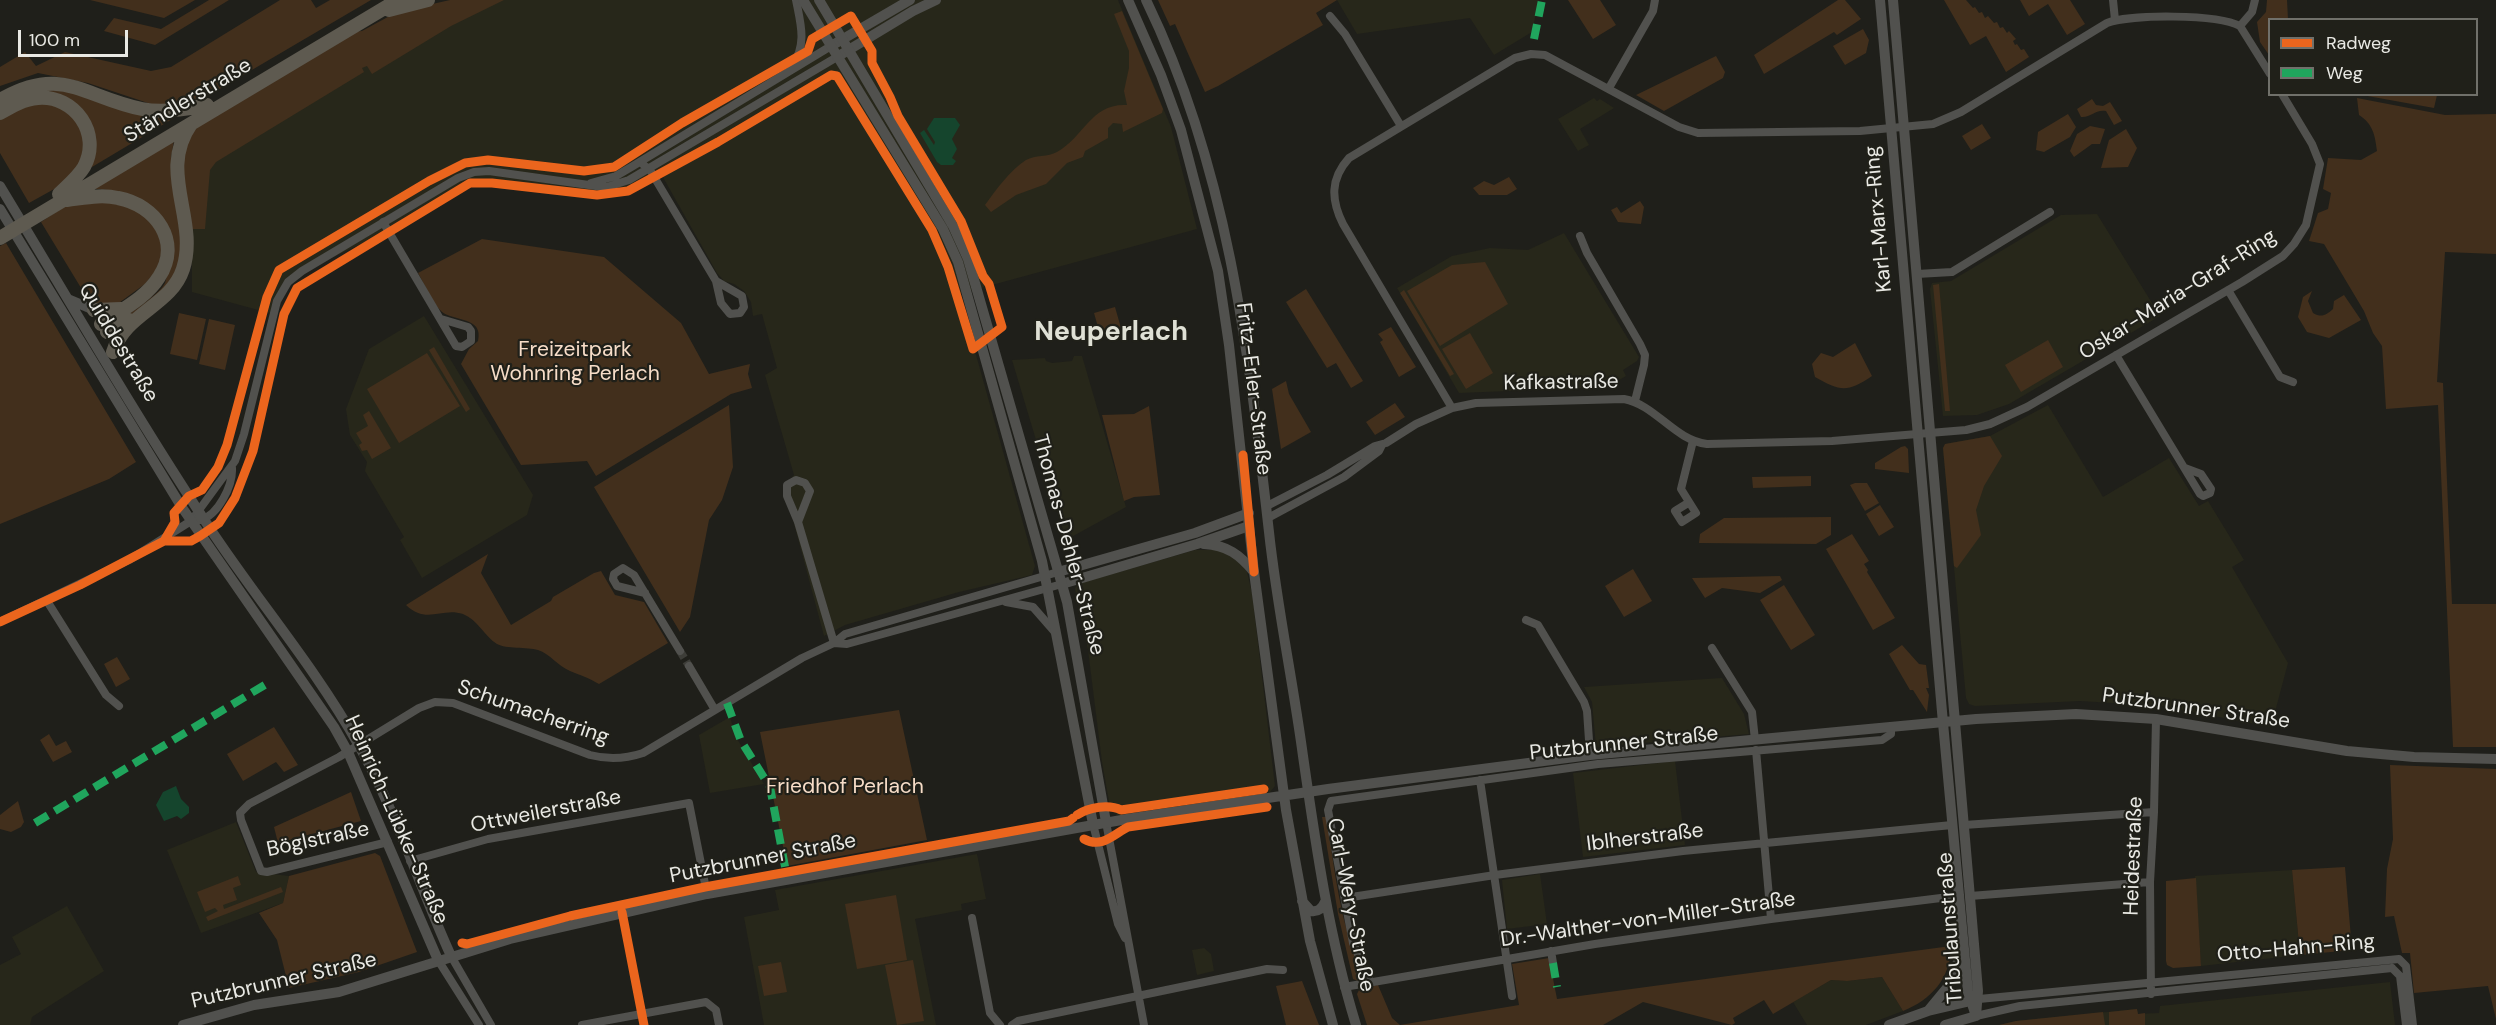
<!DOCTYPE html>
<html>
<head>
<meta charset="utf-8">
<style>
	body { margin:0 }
	#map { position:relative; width:2496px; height:1025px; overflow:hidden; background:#1f1f1a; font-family:"DM Sans",sans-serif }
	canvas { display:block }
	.legend { position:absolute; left:2268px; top:18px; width:210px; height:78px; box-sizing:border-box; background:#202019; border:2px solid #70706a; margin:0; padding:8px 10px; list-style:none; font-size:18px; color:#e9e9e4 }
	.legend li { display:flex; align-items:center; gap:12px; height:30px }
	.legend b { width:30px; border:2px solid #70706a }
	.scale { position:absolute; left:18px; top:30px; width:110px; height:27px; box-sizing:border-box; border:3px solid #e9e9e4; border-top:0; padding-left:8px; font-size:18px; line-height:21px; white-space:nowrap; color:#e9e9e4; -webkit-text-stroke:4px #202019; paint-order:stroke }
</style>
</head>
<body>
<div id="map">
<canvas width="2496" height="1025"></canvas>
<ul class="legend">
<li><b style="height:8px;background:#eb651d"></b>Radweg</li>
<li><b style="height:8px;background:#20a55d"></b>Weg</li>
</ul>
<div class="scale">100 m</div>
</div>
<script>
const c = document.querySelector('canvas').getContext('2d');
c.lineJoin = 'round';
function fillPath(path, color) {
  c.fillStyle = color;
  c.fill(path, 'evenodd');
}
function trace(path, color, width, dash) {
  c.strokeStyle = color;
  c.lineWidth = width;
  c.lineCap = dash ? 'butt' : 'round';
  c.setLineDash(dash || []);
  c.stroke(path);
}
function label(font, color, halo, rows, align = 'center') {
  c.font = font + ' "DM Sans",sans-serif';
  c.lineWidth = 4.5;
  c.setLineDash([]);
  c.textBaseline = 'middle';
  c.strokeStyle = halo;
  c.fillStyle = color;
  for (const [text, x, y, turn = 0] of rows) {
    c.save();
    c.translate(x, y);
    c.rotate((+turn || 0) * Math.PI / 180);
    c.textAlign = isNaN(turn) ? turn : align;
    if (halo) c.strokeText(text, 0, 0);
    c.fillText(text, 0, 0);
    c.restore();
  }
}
fillPath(new Path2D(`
	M456 0H1118L1171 127 1197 229 959 294 1035 566 1032 575 959 592 845 625 824 636 784 486 794 475 765 375 777 368 762 314 753 316 751 302 744 291 734 284 724 281 717 273 660 172 630 187 614 192 595 193 495 179 470 182 405 223 302 272 282 291 273 314 192 292V257L180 157Z
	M1337 0H1539L1532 32 1494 55 1470 18 1357 34Z
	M1594 98 1597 101 1600 99 1614 108 1580 129 1589 145 1578 151 1558 119Z
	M2097 214 2160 316 2009 404 1977 415 1943 416 1930 289 1932 283 1951 281 2061 215Z
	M1564 233 1639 357 1637 361 1623 370 1626 376 1607 387 1459 393 1397 288 1452 256 1490 248 1528 250Z
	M424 316 533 495 527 515 422 578 400 540 404 537 365 471 367 462 350 435 346 409 369 349Z
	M1074 356H1082L1126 507 1066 540 1012 360 1045 358 1046 361 1052 363 1072 361Z
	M2048 405 2103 497 2169 458 2199 506 2208 501 2244 560 2232 567 2288 663 2271 727 2162 706 2080 701 1975 706 1969 704 1966 698 1943 448 1945 444 1990 436Z
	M1195 550H1220L1242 564 1247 572 1252 593 1275 786 1270 792 1117 815 1110 807 1102 762 1088 650 1075 589 1077 584Z
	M1722 678 1744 714 1749 734 1596 747 1592 702 1584 687Z
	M730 717 736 737 764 784 710 793 699 735Z
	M1675 761 1685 845 1583 857 1573 773Z
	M236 822 256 872 289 876 283 903 201 933 167 850Z
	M977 854 986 899 961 904 962 910 915 919 936 1025H764L744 917 779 910 775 890Z
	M2292 870 2300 955 2201 966 2195 876Z
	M1540 874 1547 924 1507 929 1502 880Z
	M67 906 104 971 32 1017 30 1025H0V965L21 954 12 937Z
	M1204 948 1211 954 1214 971 1197 975 1192 950Z
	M1882 977 1903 1011 1866 1025H1807L1793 1002 1831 980 1847 981Z
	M2390 982 2395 1025H1999L2016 1021 2137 1009 2138 1014 2159 1013 2160 1006Z`), '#27271a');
fillPath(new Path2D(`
	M90 0H195L164 18Z
	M209 0H229L155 45 104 31 114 18 161 29Z
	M280 0H311L316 8 330 0H371L211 94 174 106 151 104 88 83 38 73 0 86V67L25 52 36 66 65 52 151 71 171 67Z
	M450 0H504L451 26 372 74 367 66 362 68 364 72 216 162 210 170 205 229H190L180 157 196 125 351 32 362 31 397 12Z
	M1158 0H1337L1316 13 1323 25 1218 86 1205 92 1175 24 1170 26Z
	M1568 0H1600L1616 25 1593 39Z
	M1838 0H1845L1861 19 1837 35 1834 32 1764 74 1754 55Z
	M1944 0H1966L1973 8 1975 7 1979 13 1982 12 1985 18 1988 16 1994 23 1997 22 2000 28 2003 27 2007 33 2009 31 2016 39 2013 41 2015 45 2017 44 2021 50 2024 49 2029 57 2006 72 1986 36 1970 45Z
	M2020 0H2070L2085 24 2067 35 2048 4 2029 16Z
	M2267 0H2287L2288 19 2270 20 2269 55 2260 42 2257 22 2266 12Z
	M1122 11 1163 109 1162 113 1123 132 1122 124 1113 123 1108 128V138L1085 151 1083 157 1067 163 1046 184 1016 195 991 212 985 205C996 190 1010 170 1026 160 1035 155 1048 157 1057 152 1085 136 1091 103 1127 105L1124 91 1129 68V51L1114 14Z
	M1863 29 1869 40 1866 53 1845 65 1833 46Z
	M1716 56 1725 72 1723 78 1664 111 1636 95Z
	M53 87 174 116V118L92 167 81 109 17 96Z
	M2362 95 2437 94V95L2434 108Z
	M2357 98 2445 115 2496 114V254L2445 252 2437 382 2443 383 2452 604H2496V747H2453L2438 405 2386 409 2382 346 2373 333 2364 311 2324 244 2309 241 2318 213 2328 209 2331 193 2323 189 2328 158 2361 160 2377 151C2375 135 2373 124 2359 115Z
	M2092 99 2096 105 2103 106 2110 102 2122 121 2114 125 2106 111C2095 109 2091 118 2081 117L2077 109Z
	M28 104H56L79 121 86 155 65 183 29 203 0 153V119Z
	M2068 114 2076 127 2070 137 2044 152 2036 150 2038 132Z
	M1982 124 1991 138 1971 150 1962 136Z
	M2090 126 2105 129 2100 144H2092L2074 157 2070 151 2077 134Z
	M2126 129 2137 148 2128 167 2101 168 2109 140Z
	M174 140 171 158 182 243 176 274 150 303 106 330C118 321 159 296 165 283 171 269 161 229 159 213 143 197 114 188 92 189Z
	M1509 177 1517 189 1507 195H1479L1473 188 1484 181 1494 185Z
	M114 201 148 216 163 243 159 267 145 284 116 305 92 306 41 222 68 204Z
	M1640 201 1644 207 1641 224 1618 222 1611 210 1617 207 1621 213Z
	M482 239 604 257 681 323 709 374 750 364 748 374 752 388 731 394 596 476 587 461 521 465 461 364 469 349 478 341C484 316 453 322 441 311 432 303 425 285 418 273Z
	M6 243 136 462 109 479 0 524V246Z
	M1485 262 1508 304 1440 346 1407 291 1452 265Z
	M1939 284 1950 411H1945L1933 285Z
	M1306 289 1363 381 1351 388 1336 363 1327 368 1286 302Z
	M1404 290 1454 374 1450 376 1400 293Z
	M2312 291 2308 301 2313 313C2322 318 2326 315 2333 309L2334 301 2344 295 2361 320 2329 338 2307 332 2298 317 2303 297Z
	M1115 307 1121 328 1100 334 1094 313Z
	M179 313 206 319 197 360 170 354Z
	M209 319 235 325 225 370 199 364Z
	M1391 327 1416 367 1399 377 1380 342 1383 340 1378 334Z
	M1470 333 1493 373 1466 389 1442 349Z
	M2048 340 2063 367 2021 392 2005 365Z
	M1855 343 1872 376C1847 393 1840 391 1815 377L1812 364 1821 353 1833 357Z
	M434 347 470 409 466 412 429 350Z
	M427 353 460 406 399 443 367 389Z
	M1286 381 1289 394 1311 432 1281 449 1272 389Z
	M1395 403 1405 417 1375 435 1366 422Z
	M729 405 733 467 722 500 709 520 690 617 680 632 594 487Z
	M1149 406 1160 495 1134 497 1124 501 1102 415 1134 414Z
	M369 411 391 448 372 459 367 450 362 451 359 445 362 443 356 433 368 426 363 415Z
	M1990 436 2002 456 1984 486 1976 510 1981 535 1957 568 1954 566 1943 448 1945 444Z
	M1905 446 1908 449 1909 473 1875 469V463L1901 447Z
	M1811 476V486L1753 488 1752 477Z
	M1855 483H1867L1879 503 1865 511 1850 485Z
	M1880 505 1894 527 1879 536 1866 514Z
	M1831 517V535L1816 544 1699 543 1700 534 1724 518Z
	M1852 534 1869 561 1864 564 1868 570 1867 572 1895 618 1873 630 1826 549Z
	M488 554 481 573 511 625 551 601 553 597 594 573 601 571 615 595 644 602 668 643 599 684C589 678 580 675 570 671 558 666 550 654 538 650 527 647 506 649 497 644 484 636 478 620 463 614 441 607 427 625 406 605Z
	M1633 569 1652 601 1624 617 1605 586Z
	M1780 576 1782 580 1760 593 1722 588 1705 598 1692 578Z
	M1784 585 1815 635 1791 650 1760 600Z
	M1902 645 1919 664 1926 665 1929 688H1926L1929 695 1927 712 1913 690H1910L1889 654Z
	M117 657 130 679 116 687 104 664Z
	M899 710 927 840 787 866 760 732Z
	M274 727 298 765 284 772 276 762 243 781 227 754Z
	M49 734 56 746 66 741 72 752 53 762 40 740Z
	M2390 765 2496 769V1019L2488 986 2414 993 2410 953H2402L2394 916 2385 917 2387 869 2393 839Z
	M351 792 361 821 278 843 274 827Z
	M18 801 24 822 21 827 11 832 0 829V815Z
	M1322 817H1326C1335 869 1340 927 1363 974L1358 981 1353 979 1338 914Z
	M375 853 380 856 417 952 359 972 289 988 277 940 259 913 283 903 289 876Z
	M2345 867 2352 950 2300 955 2292 870Z
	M238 876 241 885 233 888 237 900 223 905 224 909 281 887 283 892 208 921 206 917 218 911 215 908 205 912 197 892Z
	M2196 878 2201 966 2173 968 2167 965 2166 961V881Z
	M896 895 907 960 857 969 845 904Z
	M1951 946C1951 978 1931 1000 1903 1011L1882 977 1847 981 1831 980 1773 1014 1764 1000 1733 1018 1735 1023 1732 1025 1643 1002 1603 1025H1367L1357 994 1359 990 1378 985 1392 1018 1400 1025 1519 1005 1512 964 1549 958 1557 999Z
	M913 960 924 1021 897 1025 885 965Z
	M781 962 787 992 764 996 758 966Z
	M1302 981 1319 1025H1286L1276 986Z
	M2137 1009 2138 1014 2145 1013V1025H2109V1012Z
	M2103 1012 2105 1025H1999L2016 1021Z`), '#422f1c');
fillPath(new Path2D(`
	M934 118H955L960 125 952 139 957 149 952 158 956 161 953 165H941L937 162 920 133 924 130 934 145 935 142 927 129Z
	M176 786 181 799 189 807V813L181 819 177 816 164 821 156 805 163 792Z`), '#15452d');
trace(new Path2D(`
	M680 651 689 666`), '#3d3d38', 8, [8, 4]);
trace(new Path2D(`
	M2113 0 2115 20
	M1330 16 1345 34 1401 126
	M2240 26 2252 12 2255 0
	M792 67C807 44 801 25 796 0
	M1609 88 1653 11 1655 0
	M640 162 650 170 716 281 721 303 730 314 740 313 744 307 742 296 716 281
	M591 183 616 176 633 166 831 46
	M383 222 456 346 462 347 471 341V331L468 327 441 319
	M1580 236 1587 253 1640 344 1645 355 1644 365 1635 401
	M1917 274 1952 272 2050 212
	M2228 290 2280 377 2293 382
	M2116 355 2200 494 2203 496 2210 493 2211 489 2201 474 2185 468
	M1452 408 1343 224C1331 200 1330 179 1349 158L1515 58 1531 54 1545 55 1679 127 1698 133 1860 131 1933 124 1961 112 2107 23C2131 14 2217 14 2240 26L2270 74
	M1688 503 1675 511 1682 522 1696 513 1681 489 1693 441
	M1267 506 1327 475 1375 446 1386 443 1416 424 1452 408 1476 403 1624 399C1656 405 1674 440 1707 444L1832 441 1966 430 1990 424 2027 407 2242 282 2283 256 2294 244 2306 225 2320 164 2312 144 2282 94
	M1268 518 1344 477 1379 451 1382 445
	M200 520C218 516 233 485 232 468
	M798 522 810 491 805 483 796 480 787 485V496L798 522 834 643
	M645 593 617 586 613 579 614 574 623 568 634 575 680 651
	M47 601 106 695 119 706
	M1006 602 1033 607 1054 631
	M1526 620 1538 625 1584 702 1587 711 1590 755
	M0 622 129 560 191 521 235 461 244 434 277 301 288 282 302 271 458 178 474 172 489 171 596 186 607 187 629 180 837 57
	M834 643 847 644 1062 584
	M1712 648 1752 712 1755 740
	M689 666 715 710
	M1756 750 1771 919
	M1480 780 1512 996
	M1106 822 1144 1025
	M1093 824 1118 924 1125 938
	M1964 825 2154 812
	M388 842 267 872 261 871 241 820 240 813 249 804 339 757 419 708 435 702 453 703 590 755C609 760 625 759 643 753L802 658 834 643 845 634 1058 572
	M410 861 488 839 689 803 707 894
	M1970 896 2150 882
	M1345 898 1495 875 1683 851 1952 825
	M972 918 990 1013 1000 1025
	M1551 951 1553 963
	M451 956 491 1025
	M438 960 479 1025
	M2392 968 2400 976 2406 1025
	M1370 981 1353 943 1328 810 1331 801 1598 764 1882 740 1891 734V728
	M1344 987 1595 944 1771 919 1957 896
	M2151 994 2150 882 2154 812 2156 719
	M1979 999 2399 959 2406 966 2413 1025
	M1976 1016 2020 1006 2392 968
	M582 1025 706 1002 716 1010 719 1025
	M1012 1025 1018 1021 1267 969 1283 970`), '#51514e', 8);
trace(new Path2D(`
	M831 46 910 0
	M837 57 913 11 936 0
	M1204 544C1227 545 1240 555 1254 572
	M1058 572 1195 533 1249 513
	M1062 584 1197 544 1249 526
	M1955 722 1978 991 1976 1016
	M1943 723 1968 992 1976 1016
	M1928 1011 1947 988 1963 950
	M1889 1025 1928 1011 1975 1000
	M1945 1025 1976 1016`), '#51514e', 10);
trace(new Path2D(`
	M803 0 943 229 958 262 1042 561 1093 824
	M819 0 953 226 968 259 1067 602 1106 822
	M1128 0 1161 75 1181 130 1218 271 1229 345 1254 572 1286 810 1310 941 1333 1025
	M1146 0C1228 169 1248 347 1269 532 1277 607 1293 681 1303 756 1316 847 1329 937 1356 1025
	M1880 0 1943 723
	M1893 0 1955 722
	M0 186C69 300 135 415 209 527 257 600 315 667 358 744 396 811 419 886 451 956
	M0 209 181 506 334 727 348 752 438 960
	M68 299 94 310
	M1302 901 1311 911C1318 912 1322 909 1325 902
	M183 1025 254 1005 339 992 510 939 707 894 1127 819 1328 789 1590 755 1976 719 2076 714 2156 719 2347 751 2414 757 2496 759`), '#51514e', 10);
trace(new Path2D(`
	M389 10 428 0
	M0 100C62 64 83 97 142 109 163 113 186 109 207 105
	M0 113C12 106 24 99 38 98 75 95 102 134 84 167 78 177 67 186 59 194
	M67 200C84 198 101 194 118 198 156 205 182 242 159 277 146 298 121 310 101 324
	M0 238 398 0
	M94 310 121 309
	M107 332 129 320
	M113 352C125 313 171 306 183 269 199 219 157 172 191 124`), '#5e5a50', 14);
trace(new Path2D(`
	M1534 39 1542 0
	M727 703 741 741 770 787 786 872
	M35 823 268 683
	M1553 963 1557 987`), '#20a55d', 8, [15, 8]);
trace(new Path2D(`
	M1243 455 1254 572
	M0 622 80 585 164 541 175 522 174 513 189 496 202 490 218 467 227 445 267 297 279 270 429 181 465 163 488 160 584 171 614 167 682 123 808 51 812 39 851 16 872 51V63L890 97 898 116 961 221 983 276 989 284 1002 327 973 349 948 267 932 230 837 76 831 75 718 142 628 191 597 195 492 183H470L297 288 284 314 253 451 235 498 219 523 200 536 191 541H164
	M1077 815C1089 807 1109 804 1121 810L1264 789
	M1084 839C1102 849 1114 834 1128 827L1267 807
	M622 912 644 1025
	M462 943 467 944 570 916 705 887 1069 821 1073 818`), '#eb651d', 9);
label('21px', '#e9e9e4', '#202019', [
	["Ständlerstraße",188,101,-31],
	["Karl-Marx-Ring",1879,219,-95],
	["Oskar-Maria-Graf-Ring",2178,295,-32],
	["Quiddestraße",118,343,59],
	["Kafkastraße",1561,383,-1],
	["Fritz-Erler-Straße",1253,389,83],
	["Thomas-Dehler-Straße",1068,545,75],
	["Putzbrunner Straße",2196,709,8],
	["Schumacherring",533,713,19],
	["Putzbrunner Straße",1624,744,-6],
	["Ottweilerstraße",546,812,-11],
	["Heinrich-Lübke-Straße",396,820,66],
	["Iblherstraße",1645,838,-7],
	["Böglstraße",318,840,-12],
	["Heidestraße",2134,856,-88],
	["Putzbrunner Straße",763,859,-11],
	["Carl-Wery-Straße",1350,905,79],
	["Dr.-Walther-von-Miller-Straße",1648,920,-8],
	["Tribulaunstraße",1951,928,-94],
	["Otto-Hahn-Ring",2296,949,-5],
	["Putzbrunner Straße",284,981,-13]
]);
label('21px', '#f7ddc8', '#202019', [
	["Freizeitpark",575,350],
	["Wohnring Perlach",575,374],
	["Friedhof Perlach",845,787]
]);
label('bold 27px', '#dfe0d5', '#202019', [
	["Neuperlach",1111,333]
]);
</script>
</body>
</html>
